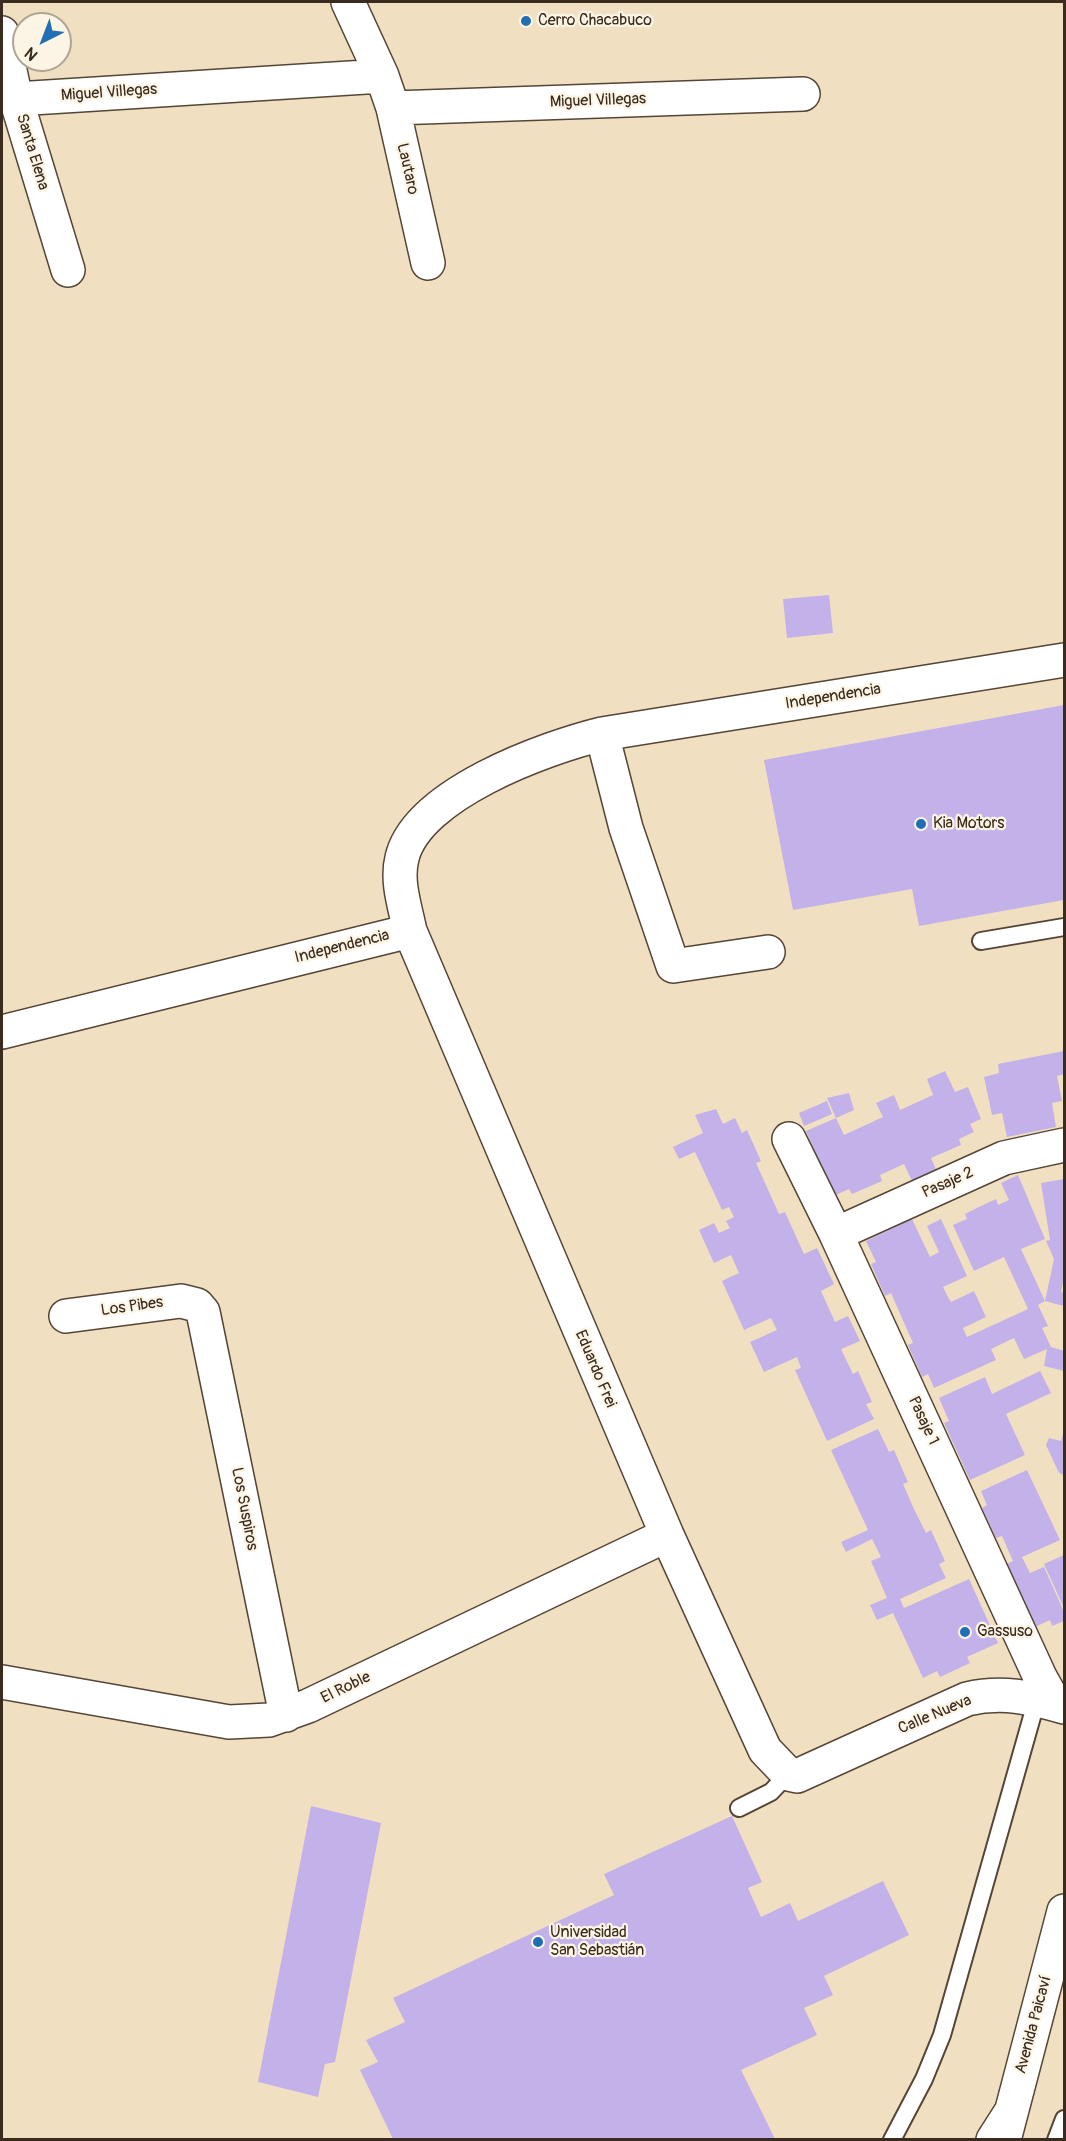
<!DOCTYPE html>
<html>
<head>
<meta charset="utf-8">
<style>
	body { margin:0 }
	#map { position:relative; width:1066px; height:2141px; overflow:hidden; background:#f0e0c1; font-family:Pangolin,sans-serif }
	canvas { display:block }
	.frame { position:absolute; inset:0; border:3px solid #3b2a1e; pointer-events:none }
	.north { position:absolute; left:12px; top:12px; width:60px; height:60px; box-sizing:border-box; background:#fcf5e5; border:2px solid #afa495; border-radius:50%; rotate:222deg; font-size:16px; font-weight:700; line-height:24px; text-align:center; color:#3b2a1e }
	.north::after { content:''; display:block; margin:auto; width:21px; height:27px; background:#1f6fb2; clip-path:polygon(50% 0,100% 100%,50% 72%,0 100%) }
</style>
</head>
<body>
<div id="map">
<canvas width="1066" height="2141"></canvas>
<div class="frame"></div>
<div class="north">N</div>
</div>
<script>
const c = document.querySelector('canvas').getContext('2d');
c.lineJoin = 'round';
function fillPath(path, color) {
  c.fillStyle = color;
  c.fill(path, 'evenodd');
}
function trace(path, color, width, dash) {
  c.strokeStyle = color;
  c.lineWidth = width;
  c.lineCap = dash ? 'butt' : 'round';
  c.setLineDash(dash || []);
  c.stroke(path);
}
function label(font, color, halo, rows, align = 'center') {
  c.font = font + ' Pangolin,sans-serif';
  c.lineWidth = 4.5;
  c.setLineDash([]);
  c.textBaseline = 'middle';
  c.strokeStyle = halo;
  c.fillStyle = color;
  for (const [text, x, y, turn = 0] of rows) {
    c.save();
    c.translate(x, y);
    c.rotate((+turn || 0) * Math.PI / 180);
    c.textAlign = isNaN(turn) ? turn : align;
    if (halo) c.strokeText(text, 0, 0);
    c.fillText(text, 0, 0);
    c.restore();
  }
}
fillPath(new Path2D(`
	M829 595 833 633 787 638 783 599Z
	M1064 705V900L919 926 912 889 793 910 764 760Z
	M1064 1051V1074L1057 1076 1062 1101 1052 1103 1056 1127 1007 1137 1002 1113 992 1115 984 1077 999 1073 998 1064Z
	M945 1071 955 1092 968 1087 981 1119 970 1124 974 1132 959 1139 961 1145 931 1158 938 1174 914 1185 904 1164 880 1175 882 1181 852 1194 849 1189 829 1198 807 1152 814 1149 806 1131 836 1118 844 1135 883 1117 876 1103 894 1095 900 1110 933 1095 927 1079Z
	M849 1093 854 1110 836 1118 827 1098Z
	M827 1101 832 1114 804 1126 799 1113Z
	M716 1109 723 1124 735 1118 742 1133 747 1130 761 1161 756 1163 779 1214 785 1212 804 1254 817 1248 834 1284 821 1291 835 1322 848 1316 860 1341 841 1349 853 1374 858 1371 872 1402 866 1404 874 1419 827 1441 795 1370 801 1368 797 1357 764 1372 750 1342 777 1330 771 1318 744 1330 722 1281 739 1273 731 1255 714 1263 699 1230 714 1223 719 1233 730 1228 726 1221 734 1217 729 1207 722 1210 695 1152 679 1159 673 1147 703 1133 695 1115Z
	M1018 1175 1045 1239 1021 1249 1045 1301 1038 1305 1048 1326 1042 1328 1051 1347 1064 1351V1371L1044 1366 1047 1349 1024 1359 1014 1338 991 1349 996 1360 934 1388 928 1374 922 1377 908 1345 913 1343 891 1293 885 1296 871 1264 876 1262 866 1241 912 1219 930 1257 939 1252 927 1226 941 1219 967 1276 943 1287 948 1297 951 1302 974 1291 986 1317 963 1328 967 1337 1028 1309 1004 1257 974 1271 953 1225 967 1219 965 1214 981 1206 996 1199 998 1205 1009 1200 1001 1183Z
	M1064 1179V1278L1061 1292 1064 1293V1306L1045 1301 1054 1259 1046 1241 1050 1240 1041 1183Z
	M1040 1371 1051 1393 1006 1414 1025 1455 970 1480 944 1423 949 1421 939 1398 985 1377 992 1394Z
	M878 1429 889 1452 894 1450 908 1482 903 1484 914 1509 926 1533 931 1530 945 1561 939 1564 946 1578 900 1599 904 1608 969 1579 998 1643 967 1657 970 1663 940 1677 937 1671 923 1678 893 1613 877 1620 870 1605 887 1598 871 1561 881 1557 872 1539 846 1552 841 1542 868 1530 831 1450Z
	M1064 1430V1475L1059 1473 1046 1445 1049 1438 1061 1441Z
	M1027 1470 1060 1540 1022 1557 1030 1573 1044 1567 1064 1612V1621L1052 1626 1050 1620 1035 1627 1032 1620 1024 1624 998 1568 1013 1561 1002 1536 996 1538 982 1508 987 1505 981 1491Z
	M1064 1555V1608L1044 1564Z
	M311 1806 381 1823 335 2062 325 2064 318 2097 258 2082Z
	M732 1816 762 1882 748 1888 761 1917 790 1903 798 1921 883 1881 909 1935 824 1976 833 1995 804 2008 817 2035 741 2070 775 2139H393L360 2070 378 2062 366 2040 405 2022 393 1998 614 1895 604 1874Z`), '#c3b1ea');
const service = new Path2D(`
	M981 941 1064 927
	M739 1808 771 1792 788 1774
	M892 2140 924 2079 942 2035 1037 1699
	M1056 2140 1064 2119`);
const minor = new Path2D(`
	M348 2 382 76 393 108 428 263
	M2 33 16 99 68 270
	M16 99 382 76
	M393 108 803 94
	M1064 660 602 734C545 748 417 794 402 858 396 881 405 907 410 931L667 1535 765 1750 788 1774 797 1776 967 1699C1001 1691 1031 1697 1064 1707
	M602 734 626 828 673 966 768 952
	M2 1032 410 931
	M789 1139 836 1234 1040 1677 1055 1704
	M836 1234 1004 1158 1064 1145
	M66 1316 181 1301 197 1305 203 1312 286 1715
	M2 1682 229 1722 269 1720 308 1706 667 1535`);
const primary = new Path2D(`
	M1004 2140 1064 1911`);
const trunk = new Path2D(`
	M993 2140 1009 2115`);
trace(service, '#564536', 20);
trace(minor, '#564536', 36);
trace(primary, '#564536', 36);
trace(trunk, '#564536', 36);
trace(service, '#fff', 16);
trace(minor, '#fff', 33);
trace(primary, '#fff', 33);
trace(trunk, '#fff', 33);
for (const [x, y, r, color] of [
	[526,21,6,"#1f6fb2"],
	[921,824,6,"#1f6fb2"],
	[965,1632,6,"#1f6fb2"],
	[538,1942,6,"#1f6fb2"]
]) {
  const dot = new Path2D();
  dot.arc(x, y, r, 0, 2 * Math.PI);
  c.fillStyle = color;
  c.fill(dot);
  trace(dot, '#fcf5e5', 2);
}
label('16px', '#3b2a1e', '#fcf5e5', [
	["Cerro Chacabuco",538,21],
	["Kia Motors",933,824],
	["Gassuso",977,1632],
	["Universidad",550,1933],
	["San Sebastián",550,1951]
], 'left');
label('16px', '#3b2a1e', '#fcf5e5', [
	["Miguel Villegas",109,93,-4],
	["Miguel Villegas",598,101,-2],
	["Santa Elena",32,152,73],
	["Lautaro",407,169,77],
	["Independencia",833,697,-9],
	["Independencia",342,947,-14],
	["Pasaje 2",948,1183,-24],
	["Los Pibes",132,1307,-8],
	["Eduardo Frei",595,1369,67],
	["Pasaje 1",923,1421,65],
	["Los Suspiros",244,1509,79],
	["El Roble",346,1688,-26],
	["Calle Nueva",935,1715,-23],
	["Avenida Paicaví",1034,2025,-75]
]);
</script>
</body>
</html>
